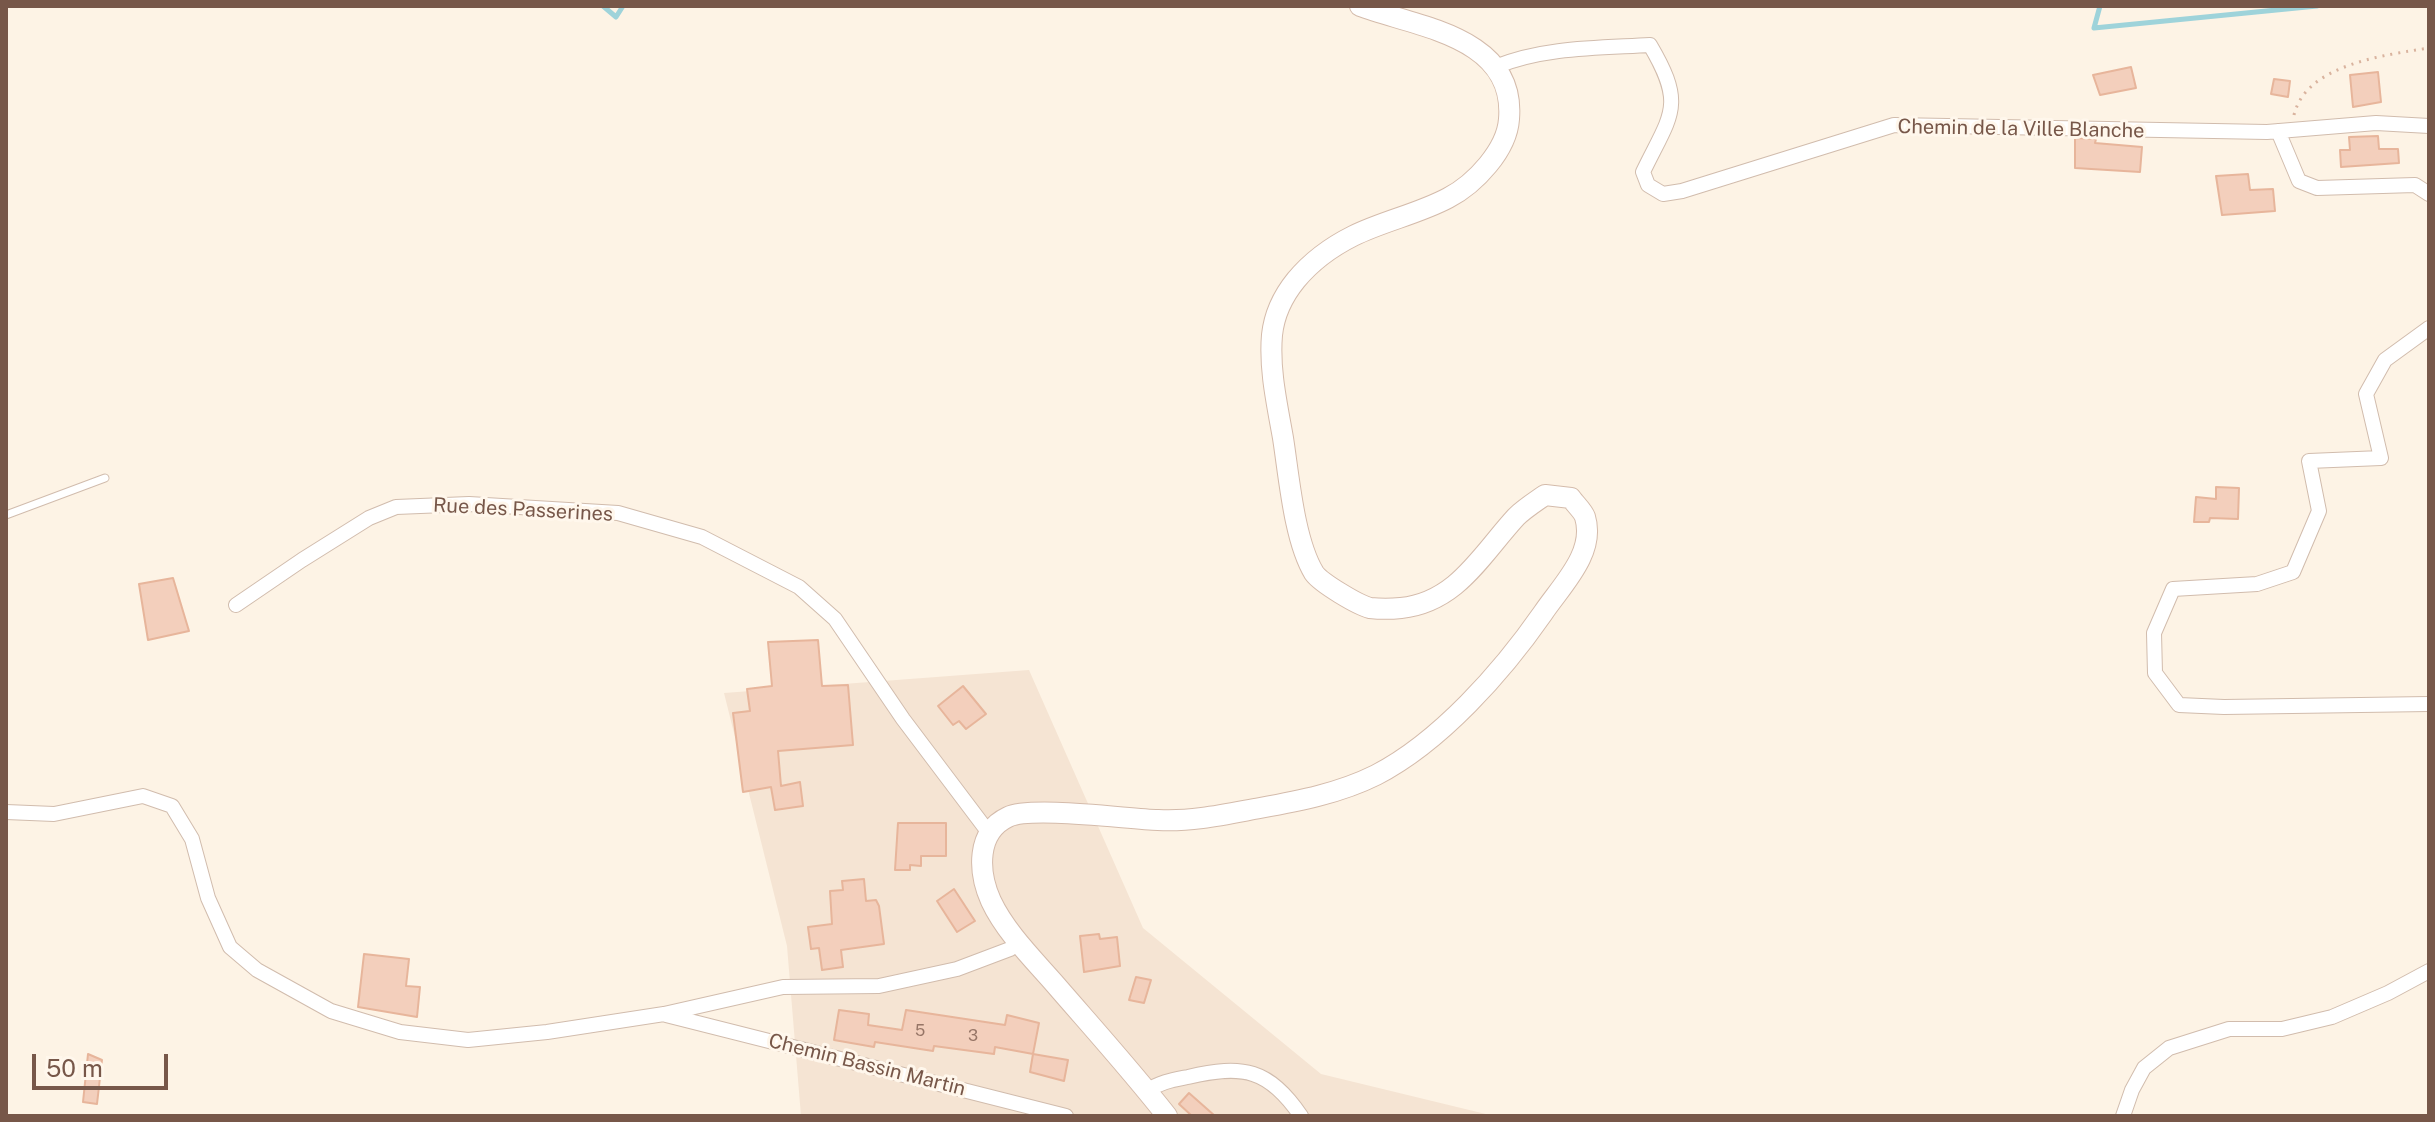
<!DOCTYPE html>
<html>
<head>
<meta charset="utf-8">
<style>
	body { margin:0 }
	#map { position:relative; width:2435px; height:1122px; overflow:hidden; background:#fdf3e5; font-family:"Public Sans",sans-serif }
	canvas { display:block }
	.frame { position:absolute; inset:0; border:8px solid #775749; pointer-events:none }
	.scale { position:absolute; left:32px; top:1054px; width:136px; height:36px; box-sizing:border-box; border:4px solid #775749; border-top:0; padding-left:10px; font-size:24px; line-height:28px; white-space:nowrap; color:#775749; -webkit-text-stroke:6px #fff7ec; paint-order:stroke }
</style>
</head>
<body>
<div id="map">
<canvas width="2435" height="1122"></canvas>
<div class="frame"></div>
<div class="scale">50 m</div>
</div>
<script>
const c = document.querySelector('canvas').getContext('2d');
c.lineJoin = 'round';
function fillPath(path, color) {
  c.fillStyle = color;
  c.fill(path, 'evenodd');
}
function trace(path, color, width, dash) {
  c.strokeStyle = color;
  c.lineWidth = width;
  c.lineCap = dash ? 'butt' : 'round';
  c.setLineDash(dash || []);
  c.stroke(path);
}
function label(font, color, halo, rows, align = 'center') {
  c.font = font + ' "Public Sans",sans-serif';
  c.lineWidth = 6;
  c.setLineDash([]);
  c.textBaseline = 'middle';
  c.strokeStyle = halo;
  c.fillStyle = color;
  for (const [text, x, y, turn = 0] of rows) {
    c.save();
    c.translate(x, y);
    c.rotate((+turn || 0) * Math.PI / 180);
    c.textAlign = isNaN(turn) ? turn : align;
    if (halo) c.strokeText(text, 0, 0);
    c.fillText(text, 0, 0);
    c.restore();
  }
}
fillPath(new Path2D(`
	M1029 670 1143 928 1321 1074 1494 1116H801L787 946 724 693Z`), '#f5e4d3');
trace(new Path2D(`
	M603 6 616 17 623 6
	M2100 6 2094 28 2317 6`), '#9ed3da', 5);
const building = new Path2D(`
	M2131 67 2136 88 2100 95 2093 75Z
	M2378 72 2381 102 2353 107 2350 75Z
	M2274 79 2290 81 2288 97 2271 94Z
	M2378 136 2379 149H2398L2399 163 2341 167 2340 150H2350L2349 137Z
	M2075 138 2096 139 2095 143 2142 147 2140 172 2075 168Z
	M2248 174 2250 190 2273 189 2275 211 2222 215 2216 176Z
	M2216 487 2239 488 2238 519 2210 518 2209 522H2194L2196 497 2216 499Z
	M173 578 189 631 148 640 139 584Z
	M818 640 822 686 848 685 853 745 778 751 781 786 800 782 803 806 775 810 771 787 743 792 733 713 750 711 747 689 772 686 768 642Z
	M963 686 986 714 966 729 959 721 953 725 938 706Z
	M898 823H946V856H921V866L910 865V870H895Z
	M864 879 866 901 876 900 879 906 884 944 841 950 843 967 822 970 819 948 811 949 808 927 832 924 830 891 843 890 842 881Z
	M954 889 975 921 957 932 937 901Z
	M1099 934 1100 939 1117 937 1120 966 1084 972 1080 936Z
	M364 954 409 959 406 986 420 987 417 1017 358 1007Z
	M1136 977 1151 980 1144 1003 1129 1000Z
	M839 1010 869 1014 868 1025 902 1030 906 1010 1005 1025 1007 1015 1039 1023 1033 1054 995 1047 994 1054 934 1046 933 1051 875 1042 874 1047 834 1040Z
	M88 1054 102 1060 97 1104 83 1102Z
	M1033 1054 1068 1060 1064 1081 1030 1072Z
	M1189 1093 1215 1116H1192L1179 1104Z`);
fillPath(building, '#f3cfbc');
trace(building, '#e7b59b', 2);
const service = new Path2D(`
	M6 515 105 478`);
const minor = new Path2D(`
	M1495 67C1543 47 1599 48 1650 45 1686 106 1671 114 1643 172L1648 185 1663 194 1682 191 1894 125 2267 132 2376 123 2429 126
	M2278 131 2299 181 2317 188 2415 185 2429 194
	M2429 328 2385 360 2366 394 2381 458 2309 461 2319 511 2293 572 2257 584 2173 589 2154 633 2155 673 2179 705 2224 707 2429 704
	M236 605 302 560 369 518 396 507 469 504 618 513 702 537 799 587 835 619 903 719 989 833
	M6 812 54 814 143 796 172 806 192 839 208 898 230 947 257 970 331 1011 400 1032 468 1040 547 1032 664 1014 783 987 879 986 957 969 1010 949 1019 943
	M666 1015 1066 1116
	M1147 1091C1160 1082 1173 1080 1188 1077 1243 1064 1269 1069 1301 1116
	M2123 1116 2132 1090 2144 1068 2169 1048 2229 1029H2282L2332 1017 2388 993 2429 971`);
const secondary = new Path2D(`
	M1167 1116C1131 1070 1092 1027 1054 983 1032 958 1005 931 991 901 978 872 976 832 1008 817 1031 806 1127 819 1158 820 1192 822 1227 814 1260 808 1299 801 1340 793 1376 775 1440 742 1502 672 1543 613 1561 586 1596 553 1585 517 1583 511 1575 504 1571 498L1545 495C1535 502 1524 509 1516 517 1481 555 1457 602 1401 608 1392 609 1379 609 1370 608 1358 605 1321 583 1314 573 1294 540 1289 476 1283 438 1277 404 1269 369 1272 335 1274 316 1283 296 1296 280 1311 262 1331 247 1353 236 1383 221 1418 214 1448 198 1475 184 1507 150 1509 119 1516 36 1416 27 1360 6`);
trace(service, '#d1bcad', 9);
trace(minor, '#d1bcad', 16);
trace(secondary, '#d4bbab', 22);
trace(new Path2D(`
	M2294 115C2306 64 2386 55 2429 48`), '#d9b39e', 3, [2, 6]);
trace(service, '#fff', 7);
trace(minor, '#fff', 14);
trace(secondary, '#fff', 20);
label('16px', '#967566', null, [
	["5",920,1031],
	["3",973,1036]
]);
label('20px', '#775749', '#fff7ec', [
	["Chemin de la Ville Blanche",2021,129,1],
	["Rue des Passerines",523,510,3],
	["Chemin Bassin Martin",867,1065,14]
]);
</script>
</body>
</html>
